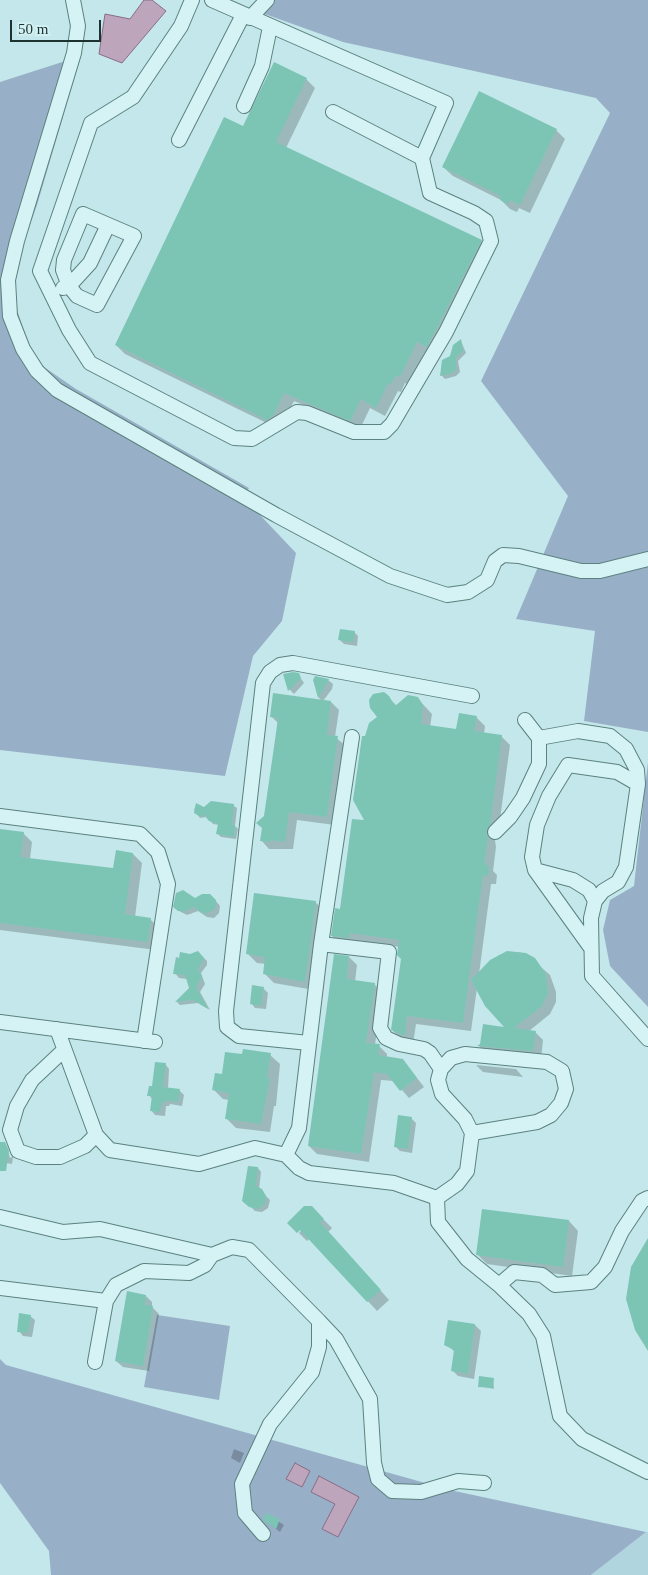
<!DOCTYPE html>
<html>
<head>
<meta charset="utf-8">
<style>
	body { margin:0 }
	#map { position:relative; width:648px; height:1575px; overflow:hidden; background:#c3e7ea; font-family:"Times New Roman",serif }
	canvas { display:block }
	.scale { position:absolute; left:10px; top:20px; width:91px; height:22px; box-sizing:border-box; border:2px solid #1e3330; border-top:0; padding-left:6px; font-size:15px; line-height:18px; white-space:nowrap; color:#1e3330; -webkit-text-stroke:4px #d2f0f2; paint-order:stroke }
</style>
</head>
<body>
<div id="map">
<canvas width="648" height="1575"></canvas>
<div class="scale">50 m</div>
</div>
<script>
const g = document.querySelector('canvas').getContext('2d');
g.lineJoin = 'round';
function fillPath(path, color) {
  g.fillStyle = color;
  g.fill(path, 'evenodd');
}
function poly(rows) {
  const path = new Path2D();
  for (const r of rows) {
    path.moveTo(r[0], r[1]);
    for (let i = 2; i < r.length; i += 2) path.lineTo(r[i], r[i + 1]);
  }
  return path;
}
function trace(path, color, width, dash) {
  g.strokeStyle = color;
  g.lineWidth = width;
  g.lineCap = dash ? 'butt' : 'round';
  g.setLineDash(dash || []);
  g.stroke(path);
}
const farmland = poly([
	[646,1532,648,1532,648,1575,591,1575]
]);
const green = poly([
	[273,0,648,0,648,732,584,721,595,631,516,619,568,496,481,381,610,113,596,98,343,42,262,13],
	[81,56,37,205,22,247,15,279,15,304,30,348,44,367,76,389,249,488,243,497,296,553,282,621,253,656,225,776,0,750,0,82],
	[648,762,648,1007,610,966,603,930,610,900,634,886],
	[157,1315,230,1326,219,1400,144,1387],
	[0,1359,6,1365,450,1490,646,1532,591,1575,51,1575,49,1551,0,1483]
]);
const water = poly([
	[144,0,152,0,166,11,122,63,99,54,105,14,130,19,144,0],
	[295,1463,310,1471,302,1487,286,1479,295,1463],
	[319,1476,359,1497,338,1537,322,1529,335,1504,311,1492,319,1476]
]);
const shadow = poly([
	[306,79,315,88,286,148,481,241,490,251,437,355,427,350,409,385,405,383,401,392,398,391,385,416,370,408,360,429,294,401,282,425,277,428,125,354,116,345,244,127],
	[556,130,565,139,530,213,519,208,517,212,510,209,501,200,453,176,443,167],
	[461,341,466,353,458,361,460,372,456,376,445,379,441,375],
	[354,632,358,636,357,646,344,644,340,640],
	[298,674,304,683,294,694,290,690,285,675],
	[314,680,328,680,333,684,332,689,323,701,331,702,339,710,335,737,346,746,335,825,297,820,293,849,269,849,261,840,278,723,271,716,322,701,319,698],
	[388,697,397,706,417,698,432,714,430,727,457,730,476,717,485,726,484,734,501,736,510,745,498,834,495,840,496,847,493,871,497,875,496,884,491,884,479,974,499,955,517,952,526,954,550,975,556,992,556,1002,550,1014,529,1031,535,1032,543,1040,541,1059,487,1054,479,1047,507,1028,477,988,471,1031,416,1024,413,1044,402,1040,393,1031,402,959,400,947,358,941,357,947,341,945,332,936,366,822,366,737],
	[196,805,204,808,234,806,237,808,235,826,238,829,236,839,221,837,218,834,219,825,213,824,207,817,200,818,194,810],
	[0,830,23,833,32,842,30,859,114,869,133,854,142,863,135,917,150,919,159,928,156,950,0,930],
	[195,899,215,900,220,906,219,913,214,918,207,917,198,911,187,915,179,911],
	[315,902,325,911,314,990,274,983,265,974,266,964,257,963,248,954],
	[202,956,207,961,207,965,201,973,205,984,200,992,210,1010,198,1003,180,1005,177,1002,191,988,187,979,179,978,175,973],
	[349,957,357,965,355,981,374,984,382,992,375,1045,379,1046,387,1054,387,1058,403,1060,424,1087,409,1098,394,1081,381,1080,369,1162,317,1154,309,1146],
	[263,988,268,993,266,1009,255,1008,251,1003],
	[270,1055,280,1064,276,1106,274,1106,270,1132,236,1128,226,1118,229,1100,223,1099,214,1090,223,1075,243,1056],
	[165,1064,169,1069,168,1089,179,1090,184,1095,182,1106,170,1104,169,1106,166,1106,165,1116,155,1115,151,1110,152,1099,149,1095],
	[476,1065,516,1069,523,1077,483,1072],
	[411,1118,416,1123,412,1153,400,1151,395,1146],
	[0,1143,7,1146,10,1158,12,1157,9,1148,13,1157,12,1164,0,1162],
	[258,1168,261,1172,259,1189,270,1200,268,1208,262,1212,255,1211,244,1200],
	[311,1207,332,1228,328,1232,389,1300,377,1311,310,1238,307,1241,299,1233,304,1227],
	[569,1221,578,1231,572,1276,487,1264,478,1255],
	[146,1296,152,1302,152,1307,159,1314,149,1371,123,1367,116,1361],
	[30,1316,35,1320,32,1337,23,1336,19,1331],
	[475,1325,481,1331,474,1379,458,1376,452,1370,455,1352,446,1344],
	[493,1379,494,1389,479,1386],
	[234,1449,244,1453,240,1463,231,1458],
	[267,1514,284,1525,280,1532,264,1520]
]);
const building = poly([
	[274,62,307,78,276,142,482,240,427,347,417,342,400,377,396,375,391,384,388,383,376,408,361,399,350,421,284,393,273,416,267,420,115,345,224,117,243,126],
	[479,91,557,129,520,205,510,200,508,204,500,200,501,196,442,167],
	[461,339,463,351,456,357,456,370,452,373,440,376,442,360,450,356,453,345],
	[340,629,355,631,353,642,338,640],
	[293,672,299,673,301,678,288,691,283,674],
	[315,676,329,679,318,698,313,680],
	[384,692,389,696,395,706,408,695,418,697,423,705,421,724,456,729,459,713,477,716,474,731,502,735,490,825,486,830,488,837,484,865,489,865,488,876,483,875,463,1023,407,1016,405,1036,391,1030,401,959,397,955,399,940,350,933,349,938,331,936,335,908,340,909,352,819,364,820,353,800,362,736,365,736,369,723,377,717,370,708,369,700,373,694],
	[273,693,331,701,327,735,338,736,327,817,289,812,285,842,271,840,271,842,260,841,262,828,256,823,264,816,275,740,278,718,270,717],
	[211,801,234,804,232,825,235,825,234,837,216,834,218,824,209,821,204,815,199,816,194,813,196,803,204,807],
	[0,829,24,832,20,857,113,868,116,850,133,853,125,914,151,918,148,942,0,923],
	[183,890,195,898,202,894,210,894,216,900,215,909,205,914,193,907,186,911,178,911,173,907,176,893],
	[254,893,316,901,305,982,263,974,265,957,246,954],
	[198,951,204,958,198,969,202,977,196,987,208,1009,193,1000,175,1002,189,988,185,975,173,974,176,957,179,958,180,952,190,954],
	[507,951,526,953,535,958,546,974,548,993,542,1006,514,1028,536,1031,533,1051,477,1046,480,1044,483,1024,504,1027,485,1006,471,980,490,960],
	[334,954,349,956,347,979,375,983,366,1043,380,1044,378,1055,403,1059,417,1078,400,1091,387,1074,374,1072,361,1154,308,1146],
	[252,985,264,987,261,1006,250,1004],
	[243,1049,271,1053,267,1078,270,1079,261,1124,225,1119,229,1093,212,1090,215,1073,222,1074,225,1052,242,1054],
	[155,1062,166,1063,163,1087,180,1089,178,1102,166,1100,165,1103,162,1102,160,1112,150,1111,152,1096,147,1096,149,1086,152,1086],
	[398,1115,412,1117,408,1149,394,1147],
	[0,1142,5,1142,9,1151,6,1171,0,1171],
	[248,1166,258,1167,256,1186,262,1189,266,1196,265,1204,258,1209,249,1207,242,1201],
	[304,1206,312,1206,324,1219,320,1222,381,1290,367,1302,300,1230,297,1233,287,1223],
	[482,1209,569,1220,563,1267,476,1255],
	[648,1238,648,1351,635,1330,626,1299,631,1267],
	[127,1291,146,1295,145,1305,153,1306,143,1366,115,1361],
	[19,1313,31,1315,28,1333,17,1332],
	[448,1320,475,1324,468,1374,451,1371,454,1350,444,1345],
	[479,1376,494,1378,493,1388,478,1387],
	[266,1513,280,1519,276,1529,263,1520]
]);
const minor = poly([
	[73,0,78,26,74,53,17,241,8,280,10,316,23,349,37,371,57,390,276,515,390,576,447,595,468,592,487,580,495,561,503,555,519,556,581,571,600,571,648,559],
	[192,0,181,26,133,97,91,123,40,271,69,330,90,363,234,438,252,439,297,412,307,413,354,432,384,432,392,424,446,332,491,241,486,221,474,213,430,193,422,158],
	[212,0,446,103,422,158,333,112],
	[250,18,267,0],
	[244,106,262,66,270,27],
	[179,140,243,15],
	[83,214,134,236,97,305,77,296,69,286,63,270,64,260,83,214],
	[63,288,69,286,90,263,108,225],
	[525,720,539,738],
	[0,816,140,834,158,852,168,884,144,1041],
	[495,832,510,817,523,798,539,764,539,738,578,731,610,736,626,749,637,770,638,784,626,867,618,882,603,891,595,901,591,918,592,976,648,1039],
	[535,870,573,880,589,890,595,901],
	[321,944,389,952,380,1028,386,1038,399,1044,424,1049,430,1053,441,1069],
	[591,948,535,870,532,857,537,825,549,796,568,765,617,772,638,784],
	[0,1022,155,1042],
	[57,1029,96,1135,110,1150,199,1164,255,1148,286,1155,299,1168,309,1173,394,1183,437,1198,438,1222,467,1259,499,1285,529,1314,543,1336,560,1416,582,1439,648,1472],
	[309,1043,239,1036,227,1027,226,1011,263,683,270,672,280,665,293,663,472,696],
	[64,1050,32,1080,17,1106,10,1130,18,1151,36,1157,60,1157,85,1146,96,1135],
	[286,1155,299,1128,321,944,352,737],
	[437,1198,457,1184,467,1171,472,1133,465,1119,442,1094,438,1080,441,1069,451,1058,465,1054,547,1062,562,1071,566,1089,561,1103,551,1115,537,1122,472,1133],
	[0,1217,63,1232,100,1229,212,1255,232,1247,249,1250,319,1321,319,1347,312,1372,270,1424,242,1484,245,1513,263,1534],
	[499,1285,514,1272,542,1275,555,1285,591,1282,605,1267,622,1231,642,1201,648,1198],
	[0,1288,106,1301],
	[319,1321,336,1339,370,1399,374,1463,378,1479,392,1491,421,1492,458,1481,484,1483],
	[95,1362,106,1301,116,1285,144,1271,189,1273,205,1265,212,1255]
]);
fillPath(farmland, '#b1d5df');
fillPath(green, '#98b0c7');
fillPath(water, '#bda5bb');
trace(water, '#8a6c87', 1);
fillPath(shadow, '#0003');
fillPath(building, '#7cc5b5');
trace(minor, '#5b827e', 16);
trace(minor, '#d5f3f5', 14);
</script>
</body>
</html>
